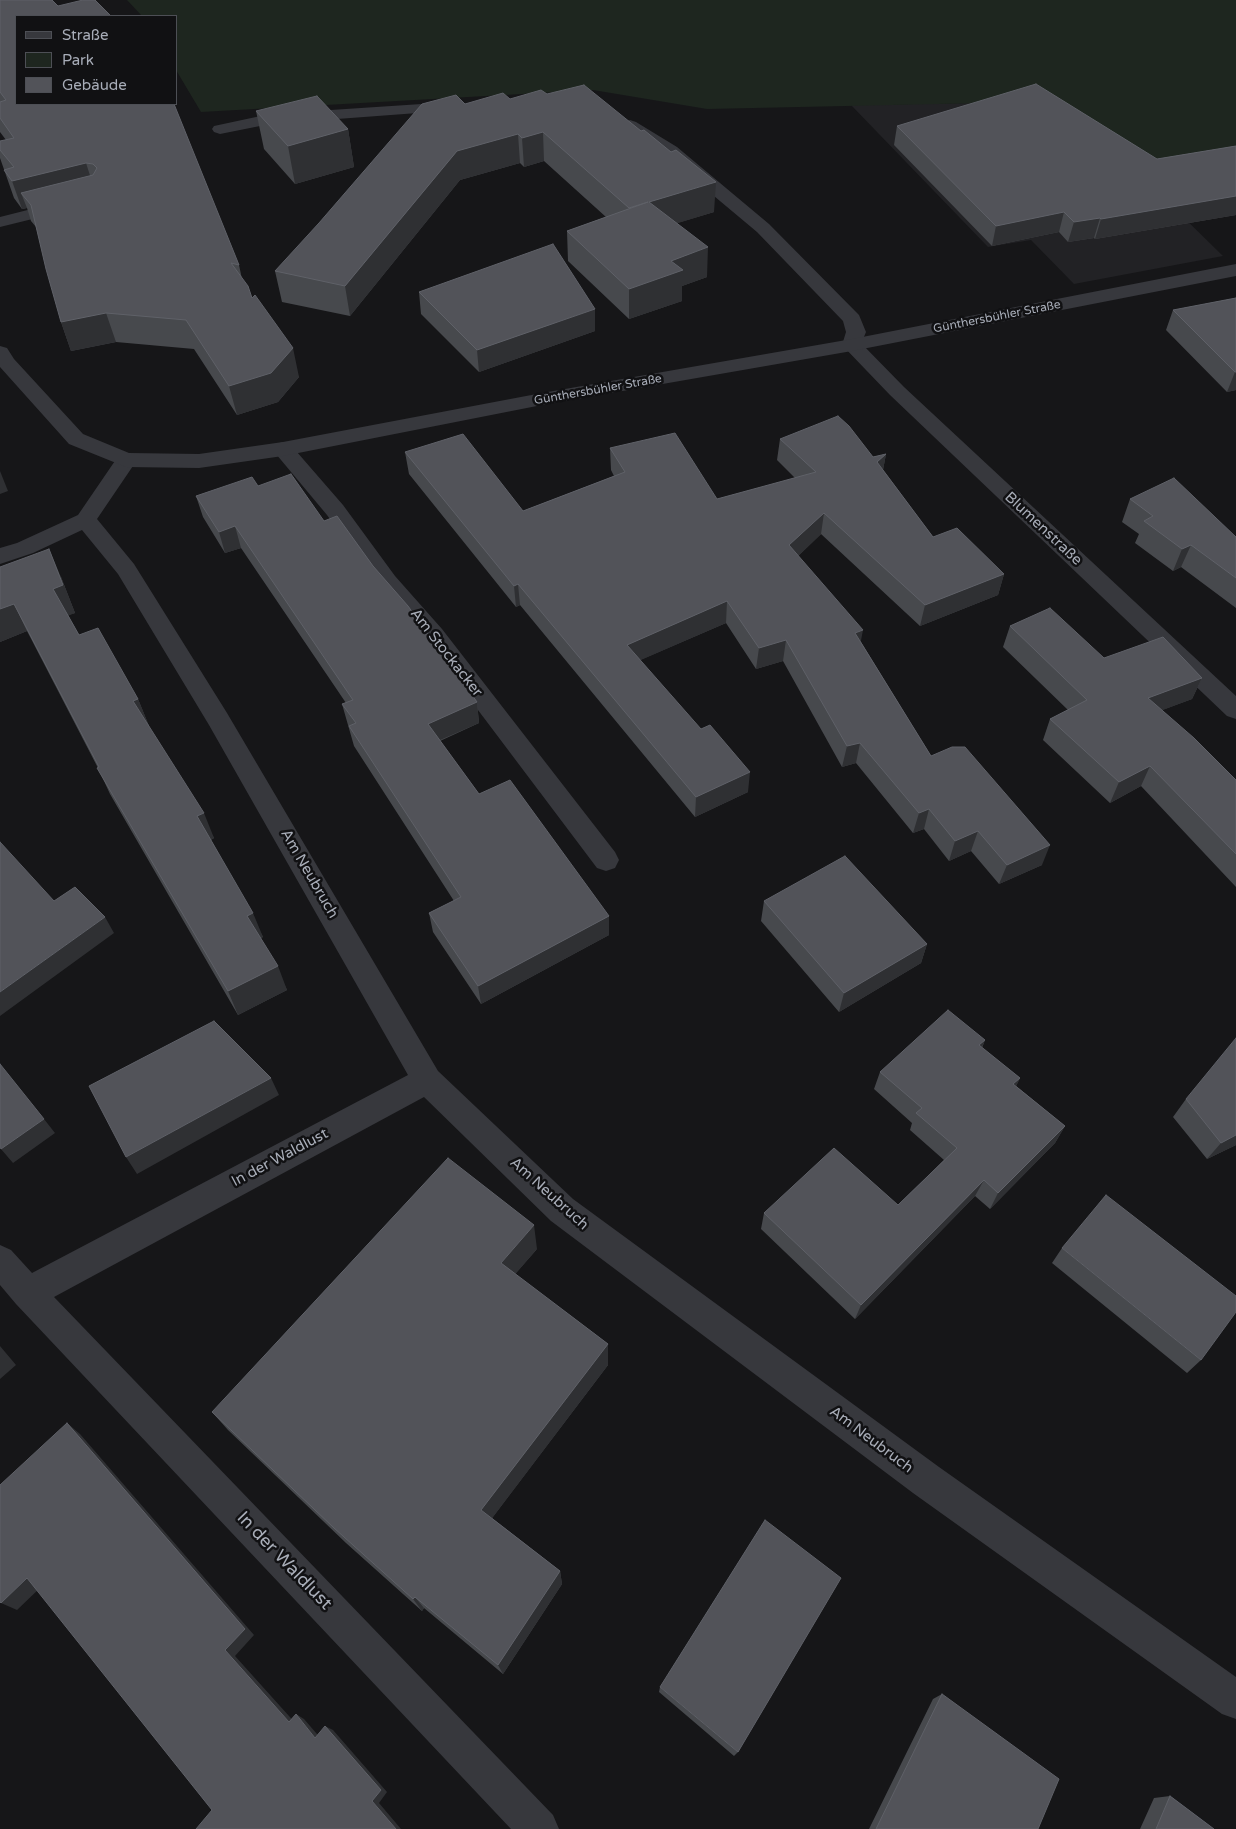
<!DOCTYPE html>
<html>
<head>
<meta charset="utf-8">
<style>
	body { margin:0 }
	#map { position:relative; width:1236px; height:1829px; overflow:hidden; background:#161618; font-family:"Varela Round",sans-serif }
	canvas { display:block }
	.legend { position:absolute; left:15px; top:15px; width:162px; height:90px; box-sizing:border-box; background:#111113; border:1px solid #4d4f55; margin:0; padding:6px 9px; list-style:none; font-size:15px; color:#a8adb8 }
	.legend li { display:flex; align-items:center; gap:10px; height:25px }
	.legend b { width:25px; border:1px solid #4d4f55 }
</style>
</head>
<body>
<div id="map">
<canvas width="1236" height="1829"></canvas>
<ul class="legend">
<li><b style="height:6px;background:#37383d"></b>Straße</li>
<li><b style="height:14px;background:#1e261f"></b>Park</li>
<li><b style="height:14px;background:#525359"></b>Gebäude</li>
</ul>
</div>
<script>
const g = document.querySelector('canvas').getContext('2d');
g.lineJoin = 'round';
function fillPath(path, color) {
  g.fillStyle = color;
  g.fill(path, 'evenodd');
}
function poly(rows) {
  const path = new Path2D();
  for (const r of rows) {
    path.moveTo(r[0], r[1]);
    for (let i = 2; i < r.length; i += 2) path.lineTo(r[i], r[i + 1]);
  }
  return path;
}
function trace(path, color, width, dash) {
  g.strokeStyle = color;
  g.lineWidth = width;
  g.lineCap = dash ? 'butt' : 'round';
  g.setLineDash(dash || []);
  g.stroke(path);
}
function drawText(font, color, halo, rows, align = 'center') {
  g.font = font + ' "Varela Round",sans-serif';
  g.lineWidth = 5;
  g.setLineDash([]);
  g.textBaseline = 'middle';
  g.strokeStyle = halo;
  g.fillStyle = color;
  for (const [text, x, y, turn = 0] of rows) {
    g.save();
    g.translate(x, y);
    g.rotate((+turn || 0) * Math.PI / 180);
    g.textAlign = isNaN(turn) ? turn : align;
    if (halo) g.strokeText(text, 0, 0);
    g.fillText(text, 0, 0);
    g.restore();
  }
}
const built = poly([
	[1032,102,1173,207,1223,256,1074,284,1031,240,988,247,851,105]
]);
const green = poly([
	[127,0,1236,0,1236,157,1224,200,1032,102,707,109,593,90,201,112,176,70,176,16,142,16]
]);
const service = poly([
	[452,102,458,104,460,107,458,110,270,124,220,134,214,132,212,129,214,126,270,114,452,102],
	[630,120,636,122,677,147,769,224,859,315,866,332,859,349,852,351,845,349,842,345,846,332,843,321,757,232,665,155,624,128,622,125,624,122,630,120],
	[67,200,73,201,76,205,73,209,0,227,0,217,67,200]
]);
const minor = poly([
	[852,339,859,341,904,387,1236,696,1236,719,1227,716,890,395,842,345,845,341,852,339],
	[283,442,290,444,343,505,395,576,442,629,615,852,619,860,615,868,606,871,597,868,426,641,379,586,327,515,276,454,273,449,276,444,283,442],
	[126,453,133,455,137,460,97,519,134,564,227,713,438,1071,573,1199,939,1467,1236,1677,1236,1719,1222,1714,913,1493,551,1221,424,1097,54,1297,553,1815,559,1829,511,1829,16,1304,0,1285,0,1245,11,1250,32,1273,408,1075,209,725,118,574,82,530,33,553,0,564,0,548,17,543,78,515,119,455,126,453]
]);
const tertiary = poly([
	[1236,264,1236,276,852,351,542,405,283,456,199,468,126,467,69,444,0,367,0,346,7,348,14,359,83,434,129,453,199,454,283,442,542,393,852,339,1236,264]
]);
const wall = poly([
	[0,0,239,265,242,279,252,298,299,377,278,402,237,415,194,349,116,342,71,351,61,322,36,227,31,221,27,208,22,209,14,198,0,158,0,141,6,140,0,132],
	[510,99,714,212,677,223,707,277,682,286,682,301,629,319,568,261,567,231,606,217,544,161,524,167,520,163,460,180,350,316,282,302,275,271,465,104],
	[256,111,348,129,354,167,295,184,264,149],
	[897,126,1157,159,1236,146,1236,215,1095,239,1094,238,1068,242,1059,232,992,246,894,145],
	[419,292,595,331,479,372,421,314],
	[1236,298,1236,390,1227,392,1166,330,1173,310],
	[780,439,873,457,886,454,883,470,933,537,1004,574,998,595,920,626,821,534,798,556,861,642,931,756,1042,865,999,884,971,851,949,861,924,829,913,833,856,763,842,767,783,661,756,669,726,623,640,660,748,792,695,817,520,605,516,607,409,474,405,452,523,511,614,476,611,470,610,448,717,499,795,478,777,460],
	[258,486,324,521,373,566,477,702,479,723,440,741,479,794,609,916,609,935,481,1004,433,932,429,913,454,901,354,746,342,704,346,703,241,548,225,553,203,517,196,496],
	[1130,499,1236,537,1236,608,1181,567,1173,571,1135,543,1139,534,1122,522],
	[0,567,61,577,75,613,68,615,79,635,138,699,149,726,148,726,214,838,211,840,263,937,261,938,287,990,238,1015,110,794,98,768,27,631,0,642],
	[1010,626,1104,658,1202,678,1192,699,1162,710,1236,780,1236,887,1141,786,1110,803,1043,740,1050,719,1068,710,1003,647],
	[764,901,927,944,921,963,839,1012,761,921],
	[985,1040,982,1048,1020,1078,1016,1086,1065,1126,1055,1143,990,1209,975,1196,855,1319,761,1229,764,1213,898,1205,944,1160,910,1130,912,1123,874,1089,880,1072],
	[1186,1099,1236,1145,1207,1159,1173,1117],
	[1062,1248,1201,1360,1187,1373,1052,1263],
	[537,1249,515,1274,608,1344,608,1365,492,1518,560,1571,562,1584,503,1674,424,1608,422,1611,346,1543,228,1430,212,1412],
	[660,1687,738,1752,734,1756,659,1692],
	[942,1694,1038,1829,869,1829,933,1699],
	[1170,1796,1214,1829,1140,1829,1154,1798]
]);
const shadedWall = poly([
	[348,129,354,167,295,184,288,146],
	[543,132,544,161,524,167,522,138],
	[518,134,520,163,460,180,350,316,345,286,457,151],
	[86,163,95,191,21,193,27,208,22,209,12,181],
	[716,182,714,212,649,232,649,202],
	[1236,196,1236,215,1095,239,1101,219],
	[1064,212,1059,232,992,246,996,226],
	[1100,218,1094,238,1068,242,1074,222],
	[708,247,707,277,682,286,682,301,629,319,629,289,671,261],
	[595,309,595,331,479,372,477,350],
	[106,313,116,342,71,351,61,322],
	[293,348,299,377,278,402,237,415,229,386],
	[1235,372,1236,372,1236,390,1227,392],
	[886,454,882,475,877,462],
	[0,471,8,491,0,494],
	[824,513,821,534,787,567,789,545],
	[235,526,241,548,225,553,219,532],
	[1191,545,1181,567,1173,571,1182,549],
	[49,549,61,577,75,613,65,617,53,589],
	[1004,574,998,595,920,626,925,605],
	[518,584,520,605,516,607,514,586],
	[727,601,726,623,627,666,627,645],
	[14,604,27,631,0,642,0,609],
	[863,630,859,651,855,633],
	[786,640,783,661,756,669,759,648],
	[1202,678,1192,699,1139,719,1148,698],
	[138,699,149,726,144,728,133,701],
	[477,702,479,723,431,744,428,724],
	[860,743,856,763,842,767,847,746],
	[1150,766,1141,786,1110,803,1119,782],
	[750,772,748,792,695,817,696,797],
	[929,809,924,829,913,833,919,813],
	[204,813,214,838,207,842,197,816],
	[978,831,971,851,949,861,955,841],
	[1050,845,1042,865,999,884,1007,865],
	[253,913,263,937,257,940,247,916],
	[609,916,609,935,481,1004,478,986],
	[105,917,114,933,0,1016,0,992],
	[927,944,921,963,839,1012,844,993],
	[278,966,287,990,238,1015,228,991],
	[985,1040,977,1058,979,1045],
	[271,1078,279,1095,137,1174,126,1157],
	[1020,1078,1011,1096,1013,1084],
	[44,1119,55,1133,13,1163,1,1149],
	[1065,1126,1055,1143,990,1209,998,1193],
	[1236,1135,1236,1145,1207,1159,1221,1143],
	[984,1180,975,1196,855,1319,861,1305],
	[534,1225,537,1249,505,1286,501,1263],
	[608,1344,608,1365,487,1525,481,1510],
	[0,1346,16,1365,0,1379],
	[67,1423,80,1434,254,1635,235,1656,298,1726,289,1722,225,1650],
	[560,1571,562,1584,503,1674,498,1665],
	[27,1578,42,1586,17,1610,1,1603],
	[415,1597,424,1608,422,1611,413,1599],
	[296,1714,304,1719,323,1741,315,1738],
	[325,1726,333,1730,387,1792,379,1803,401,1829,396,1829,372,1801]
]);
const building = poly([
	[0,0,52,0,58,6,83,0,95,0,111,16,16,16,16,104,174,104,239,265,231,263,248,286,252,298,255,295,293,348,271,373,229,386,186,320,106,313,61,322,46,269,31,205,21,193,93,175,97,168,93,164,86,163,12,181,4,170,14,167,0,150,0,141,14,138,0,118,0,102,6,100,0,92,0,0],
	[1036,84,1157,159,1236,146,1236,196,1101,219,1100,218,1074,222,1064,212,996,226,897,126,1036,84],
	[584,85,641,131,644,130,671,152,676,150,716,182,649,202,708,247,671,261,683,270,629,289,567,231,648,202,629,208,543,132,522,138,518,134,457,151,345,286,275,271,319,223,422,104,456,95,465,104,503,93,510,99,541,90,547,94,584,85],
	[317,96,348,129,288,146,256,111,317,96],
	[553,244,595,309,477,350,419,292,553,244],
	[1236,298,1236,372,1235,372,1173,310,1236,298],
	[838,416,849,426,873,457,886,454,877,462,933,537,957,528,1004,574,925,605,824,513,789,545,863,630,855,633,931,756,952,747,965,747,1050,845,1007,865,978,831,955,841,929,809,919,813,860,743,847,746,786,640,759,648,727,601,627,645,701,729,710,725,750,772,696,797,518,584,514,586,405,452,463,434,523,511,625,472,610,448,675,433,717,499,816,472,780,439,838,416],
	[291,474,324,521,337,516,373,566,408,606,477,702,428,724,479,794,510,780,609,916,478,986,429,913,461,897,349,726,356,723,342,704,353,700,235,526,219,532,196,496,252,477,258,486,291,474],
	[1174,478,1236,537,1236,578,1191,545,1182,549,1144,521,1153,516,1130,499,1174,478],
	[49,549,63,585,53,589,79,635,98,628,138,699,133,701,204,813,197,816,253,913,247,916,278,966,228,991,97,768,99,767,14,604,0,609,0,567,49,549],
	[1050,608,1104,658,1163,637,1202,678,1148,698,1194,738,1236,780,1236,854,1150,766,1119,782,1050,719,1087,700,1010,626,1050,608],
	[0,842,54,901,75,887,105,917,0,992,0,842],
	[845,856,927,944,844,993,764,901,845,856],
	[948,1010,985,1040,979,1045,1020,1078,1013,1084,1065,1126,998,1193,984,1180,861,1305,764,1213,834,1148,898,1205,957,1148,916,1113,922,1108,880,1072,948,1010],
	[214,1021,271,1078,126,1157,89,1086,214,1021],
	[1236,1038,1236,1135,1221,1143,1186,1099,1236,1038],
	[0,1064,44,1119,1,1149,0,1147,0,1064],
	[448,1158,534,1225,501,1263,608,1344,481,1510,560,1571,498,1665,415,1597,413,1599,334,1528,212,1412,448,1158],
	[1106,1195,1236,1296,1236,1312,1201,1360,1062,1248,1106,1195],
	[67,1423,245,1629,225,1650,289,1722,296,1714,315,1738,325,1726,381,1790,372,1801,396,1829,196,1829,212,1810,27,1578,1,1603,0,1602,0,1485,67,1423],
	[765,1520,841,1578,738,1752,660,1687,765,1520],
	[942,1694,1059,1779,1038,1829,876,1829,942,1694],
	[1170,1796,1214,1829,1156,1829,1170,1796]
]);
const farStreetnames = [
	["Günthersbühler Straße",997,317,-11],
	["Günthersbühler Straße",598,390,-10]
];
const streetNames = [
	["Blumenstraße",1043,529,43],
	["Am Stockacker",446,653,52],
	["Am Neubruch",309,874,60],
	["In der Waldlust",280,1158,-28],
	["Am Neubruch",549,1194,42],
	["Am Neubruch",871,1440,37]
];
const nearStreetnames = [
	["In der Waldlust",284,1561,46]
];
fillPath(built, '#222225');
fillPath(green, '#1e261f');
fillPath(service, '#37383d');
fillPath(minor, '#37383d');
fillPath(tertiary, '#37383d');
fillPath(wall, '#47494d');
fillPath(shadedWall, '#2f3033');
fillPath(building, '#525359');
trace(building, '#5f6168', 1);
drawText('12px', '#a8adb8', '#111113', farStreetnames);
drawText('15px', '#a8adb8', '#111113', streetNames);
drawText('18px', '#a8adb8', '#111113', nearStreetnames);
</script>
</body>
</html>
